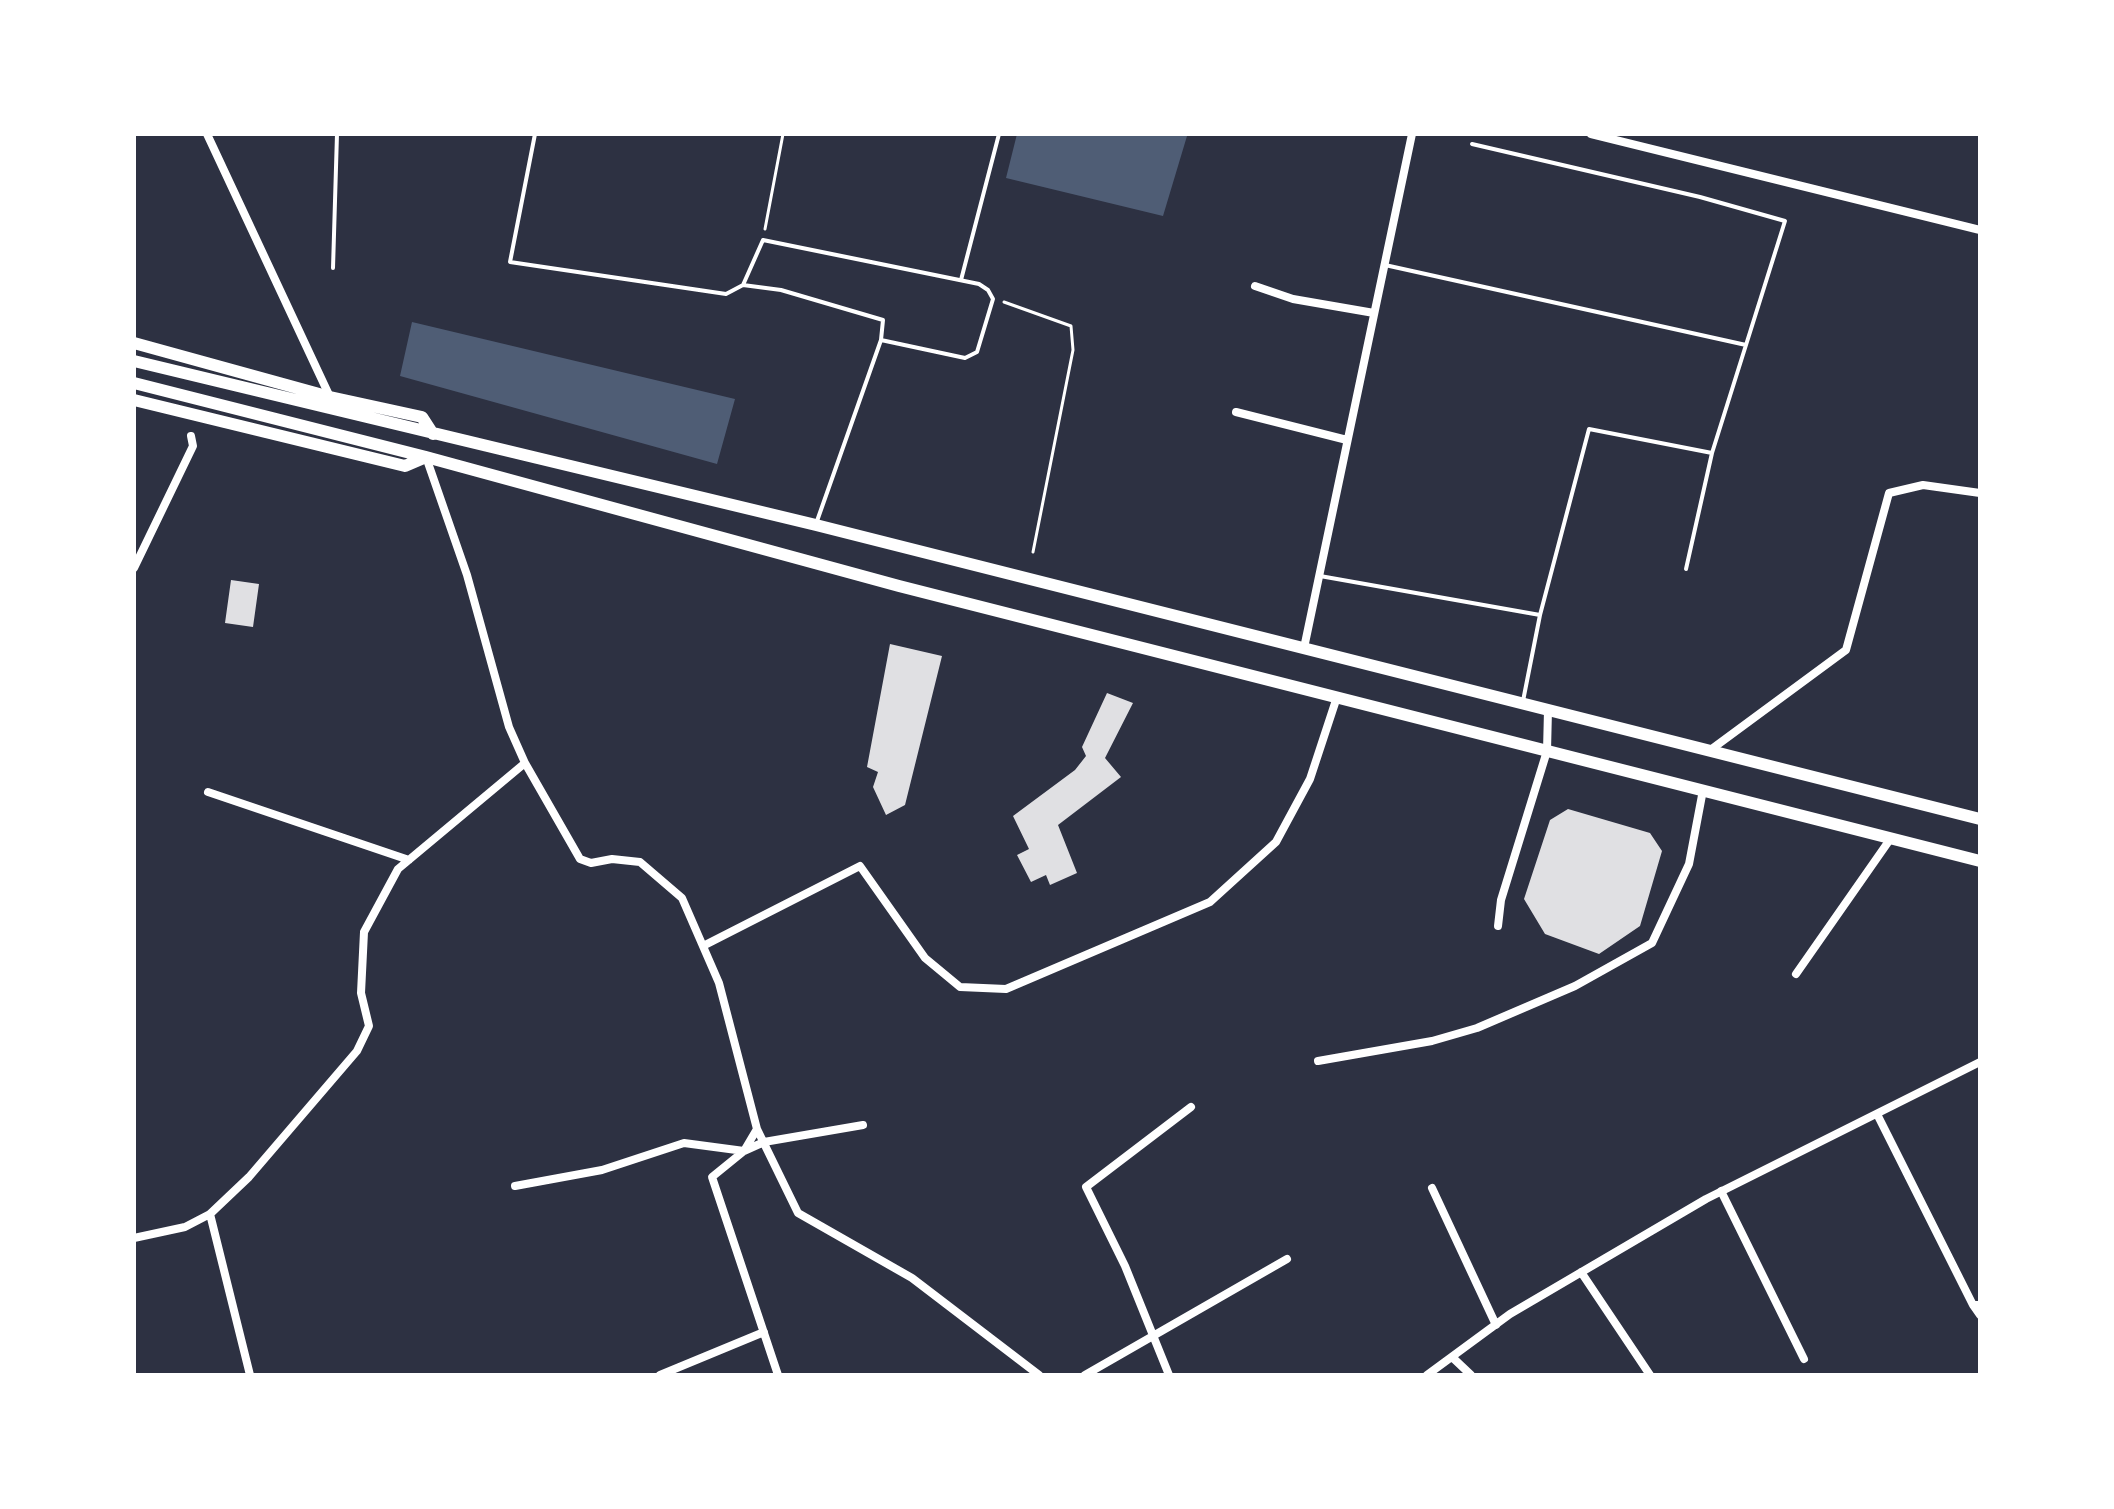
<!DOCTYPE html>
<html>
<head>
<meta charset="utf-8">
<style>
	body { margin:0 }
	#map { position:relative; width:2114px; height:1509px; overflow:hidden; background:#2d3142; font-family:"Roboto Condensed",sans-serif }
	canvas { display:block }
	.frame { position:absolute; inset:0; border:136px solid #fff; pointer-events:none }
</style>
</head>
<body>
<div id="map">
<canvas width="2114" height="1509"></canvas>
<div class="frame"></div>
</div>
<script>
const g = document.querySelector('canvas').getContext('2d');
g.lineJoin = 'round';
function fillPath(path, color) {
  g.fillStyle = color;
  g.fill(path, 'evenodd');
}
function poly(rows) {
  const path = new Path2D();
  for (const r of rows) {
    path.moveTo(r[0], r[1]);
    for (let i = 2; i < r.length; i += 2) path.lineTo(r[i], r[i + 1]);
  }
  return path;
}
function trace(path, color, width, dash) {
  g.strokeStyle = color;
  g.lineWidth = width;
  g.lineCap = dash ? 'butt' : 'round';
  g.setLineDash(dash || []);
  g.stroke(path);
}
const water = poly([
	[1017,134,1182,134,1187,136,1163,216,1006,178],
	[412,322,735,399,717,464,400,376]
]);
const building = poly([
	[231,580,259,584,253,627,225,623],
	[890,644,942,656,905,805,886,815,873,787,878,772,867,767],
	[1107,693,1133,703,1105,758,1121,777,1058,825,1077,873,1050,885,1046,875,1031,882,1017,855,1029,849,1013,816,1075,770,1086,756,1082,747],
	[1568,809,1650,833,1662,851,1640,926,1599,954,1545,934,1524,899,1550,820]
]);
const path = poly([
	[765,229,783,134],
	[1004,302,1071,326,1073,350,1033,552]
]);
const service = poly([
	[535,134,510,262,726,294,743,285,763,240,979,284,988,290,993,299,977,352,965,358,881,340,817,521],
	[1472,144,1700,197,1785,221,1712,453,1589,429,1540,615],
	[1385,265,1746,345],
	[333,268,337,134],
	[961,280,999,134],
	[743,285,781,290,883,320,881,340],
	[1686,569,1712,453],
	[1320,576,1540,615,1523,701]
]);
const minor = poly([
	[207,134,330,397],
	[1591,134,1980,230],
	[1255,286,1293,299,1374,313],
	[1236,412,1347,440],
	[134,568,193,446,191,436],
	[1304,648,1412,134],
	[1709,751,1846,650,1889,493,1923,485,1980,493],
	[525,763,580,859,591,863,612,859,640,862,682,898,719,983,757,1129,744,1151,712,1177,778,1375],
	[208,792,409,860],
	[1498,926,1501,900,1547,751,1548,710],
	[703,946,860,866,925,958,960,987,1006,989,1210,902,1276,842,1310,779,1337,697],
	[1796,974,1891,838],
	[1318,1061,1432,1041,1477,1028,1575,986,1652,943,1689,864,1703,790],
	[1877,1114,1973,1305],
	[757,1129,798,1213,912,1278,1039,1375],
	[515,1186,602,1170,684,1143,744,1151,764,1142,863,1125],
	[1432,1188,1496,1325],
	[1721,1191,1804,1359],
	[210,1214,250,1375],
	[134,1238,185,1227,210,1214,249,1177,357,1051,369,1026,361,993,364,932,398,869,525,763,509,727,467,575,426,457],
	[1581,1272,1650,1375],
	[1980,1305,1973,1305,1980,1315],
	[1452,1357,1471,1375],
	[660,1375,764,1332],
	[1085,1375,1287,1259],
	[1169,1375,1125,1266,1086,1187,1191,1107],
	[1427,1375,1510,1314,1706,1199,1980,1062]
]);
const primary = poly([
	[134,343,330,397,422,417,433,434],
	[134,361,816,525,1980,819],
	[134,383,426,457,899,586,1980,861],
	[134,400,405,466,426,457]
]);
fillPath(water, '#4f5d75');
fillPath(building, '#e0e0e3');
trace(path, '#fff', 3);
trace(service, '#fff', 4);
trace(minor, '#fff', 8);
trace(primary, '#fff', 12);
</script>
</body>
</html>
